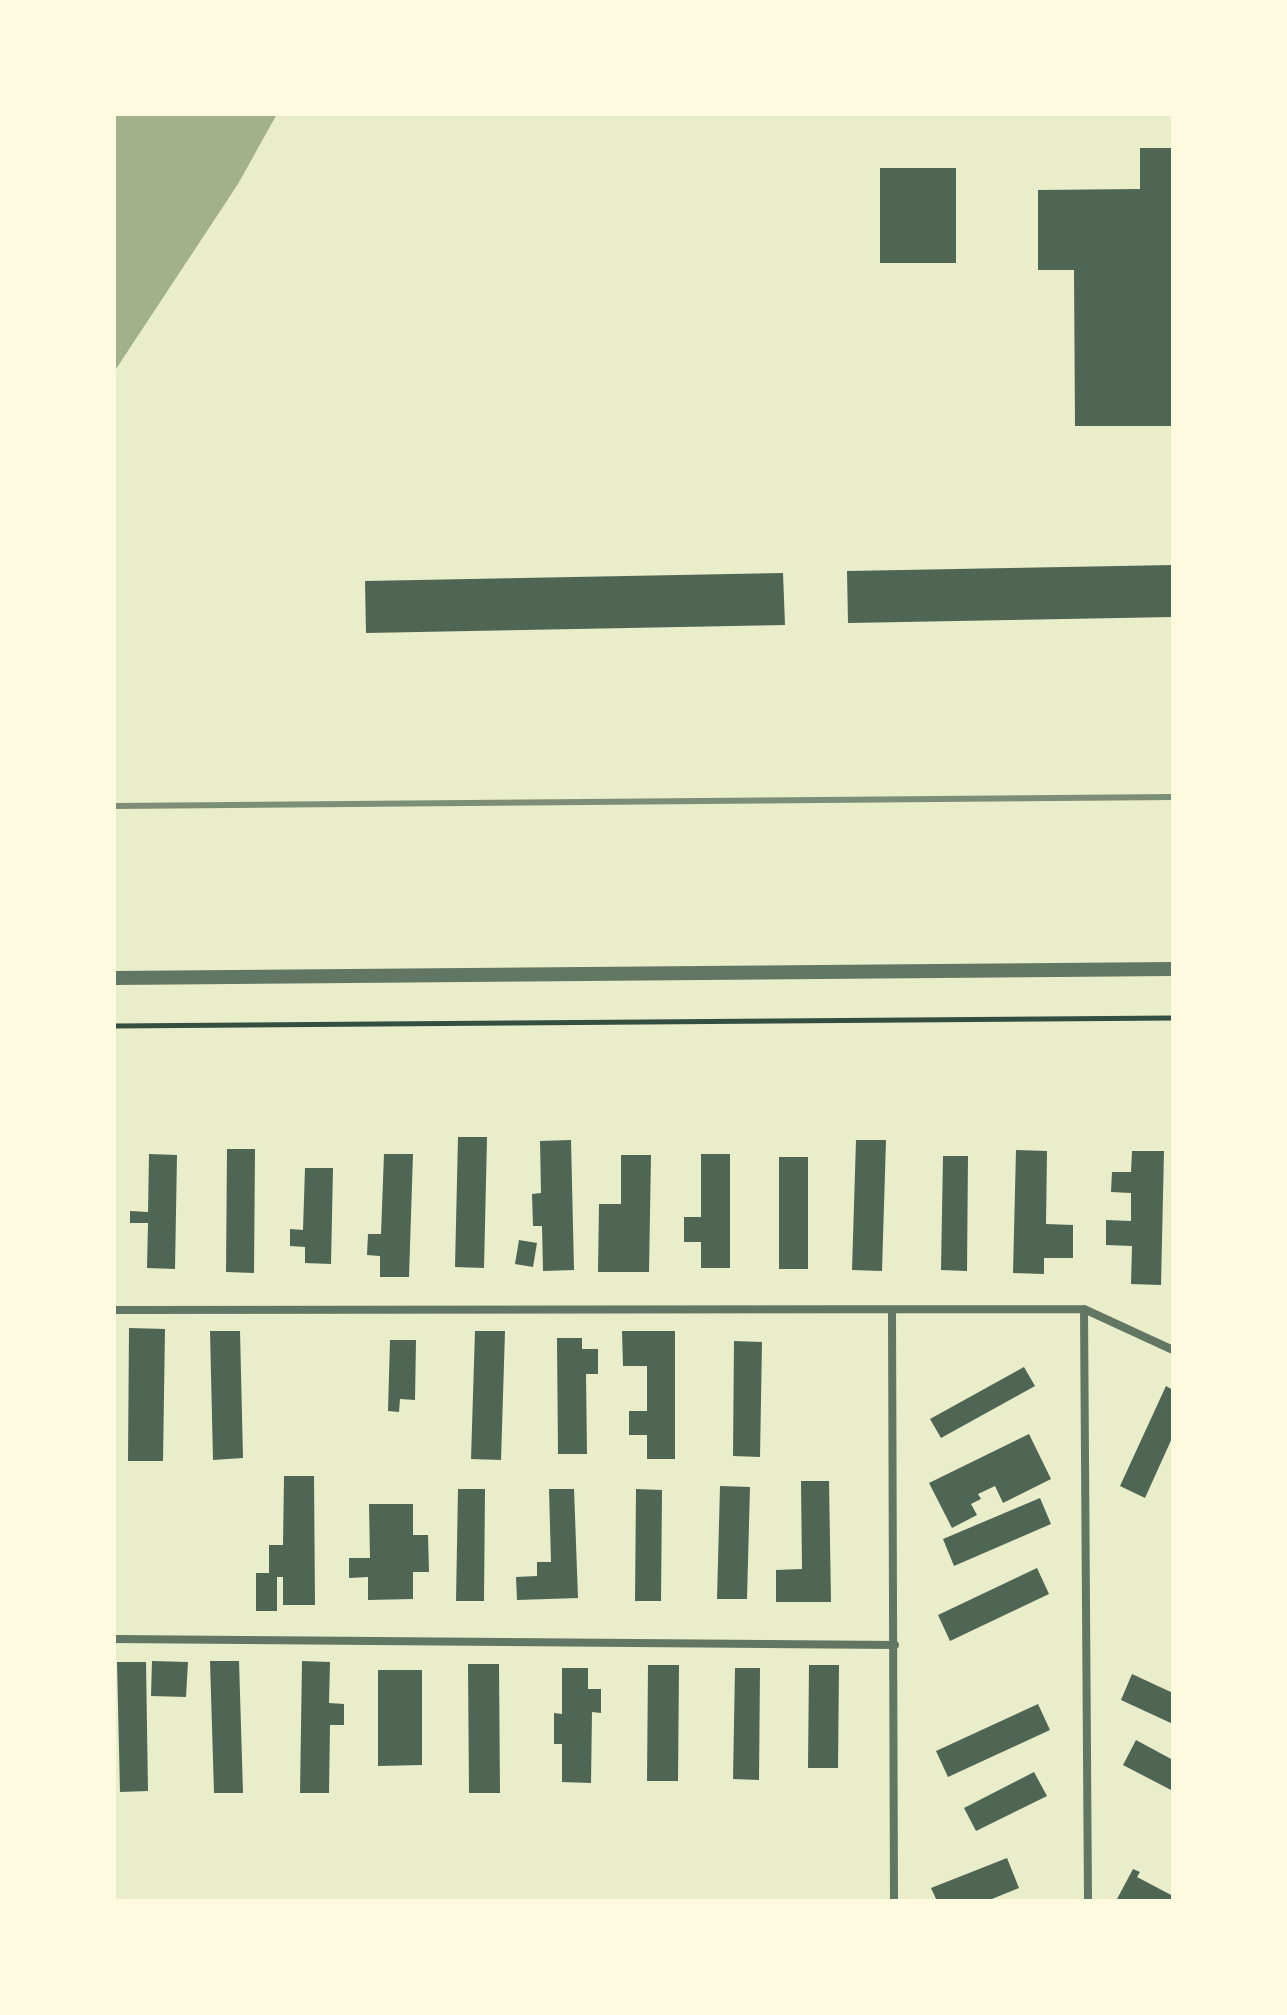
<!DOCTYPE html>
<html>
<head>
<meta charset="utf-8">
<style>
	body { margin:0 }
	#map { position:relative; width:1287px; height:2015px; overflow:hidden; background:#e9edc9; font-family:"Roboto Serif",serif }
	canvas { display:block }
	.frame { position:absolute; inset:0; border:116px solid #fefae0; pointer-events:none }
</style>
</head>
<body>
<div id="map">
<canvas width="1287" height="2015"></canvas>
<div class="frame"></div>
</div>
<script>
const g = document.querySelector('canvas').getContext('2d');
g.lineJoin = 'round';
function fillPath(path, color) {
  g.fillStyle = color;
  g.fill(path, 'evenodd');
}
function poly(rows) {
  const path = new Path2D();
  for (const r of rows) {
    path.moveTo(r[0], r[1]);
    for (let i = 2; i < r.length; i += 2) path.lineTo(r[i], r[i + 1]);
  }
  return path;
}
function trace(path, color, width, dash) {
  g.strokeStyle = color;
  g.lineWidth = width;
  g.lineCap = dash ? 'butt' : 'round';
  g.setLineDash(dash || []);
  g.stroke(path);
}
const water = poly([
	[114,114,277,114,238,184,114,372]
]);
const building = poly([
	[1140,148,1173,148,1173,426,1075,426,1074,270,1038,270,1038,190,1140,189],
	[880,168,956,168,956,263,880,263],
	[1173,565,1173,617,848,623,847,571],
	[783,573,785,625,366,633,365,581],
	[458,1137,487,1137,484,1268,455,1267],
	[571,1140,574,1270,543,1271,542,1226,533,1226,532,1194,541,1193,540,1141],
	[856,1140,886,1140,882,1271,852,1270],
	[227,1149,255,1149,254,1273,226,1272],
	[1016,1150,1047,1151,1046,1224,1073,1225,1073,1258,1044,1258,1044,1274,1013,1273],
	[1132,1151,1164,1151,1161,1285,1131,1284,1132,1246,1106,1245,1106,1220,1131,1221,1131,1193,1111,1192,1112,1172,1131,1172],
	[149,1154,177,1155,175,1269,147,1268,148,1223,130,1223,130,1211,148,1212],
	[384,1154,413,1154,409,1277,380,1277,380,1256,367,1255,368,1234,381,1234],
	[701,1154,730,1154,730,1268,701,1268,701,1242,684,1242,684,1217,701,1217],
	[621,1155,651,1155,649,1272,598,1272,599,1204,621,1204],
	[943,1156,968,1156,967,1271,941,1270],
	[779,1157,808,1157,808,1269,779,1269],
	[305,1168,333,1168,331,1264,305,1263,305,1247,290,1246,290,1229,303,1230],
	[519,1240,537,1243,533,1267,515,1264],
	[129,1328,165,1329,163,1461,128,1461],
	[210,1331,240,1331,243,1458,213,1460],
	[475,1331,505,1331,501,1460,471,1459],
	[622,1331,675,1331,675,1459,647,1459,647,1435,629,1435,629,1411,647,1411,647,1366,623,1366],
	[557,1338,582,1338,582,1349,598,1349,598,1374,586,1374,587,1454,558,1454],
	[390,1340,416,1340,415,1400,400,1399,399,1412,388,1411],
	[734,1341,762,1342,760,1457,733,1456],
	[1024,1367,1035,1386,941,1438,930,1419],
	[1166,1386,1173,1390,1173,1436,1145,1498,1120,1486],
	[1029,1434,1051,1479,1003,1503,995,1486,978,1494,981,1499,971,1504,977,1515,952,1528,929,1483],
	[284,1476,314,1476,315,1605,283,1605,283,1577,277,1577,277,1611,256,1611,256,1573,269,1573,269,1545,283,1545],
	[801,1481,829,1481,831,1602,776,1602,776,1570,802,1569],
	[720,1486,750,1487,747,1599,717,1599],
	[458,1489,485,1489,484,1601,456,1601],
	[549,1489,574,1489,578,1598,517,1600,516,1577,537,1576,537,1562,551,1562],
	[636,1489,662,1490,661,1601,635,1601],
	[1040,1498,1051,1524,954,1566,943,1539],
	[369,1504,413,1504,413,1535,428,1535,429,1572,413,1572,413,1599,368,1600,368,1577,349,1578,349,1558,370,1558],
	[1037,1568,1049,1594,950,1641,938,1615],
	[152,1661,188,1662,186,1697,151,1696],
	[210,1661,239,1661,243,1793,214,1793],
	[302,1661,330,1662,329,1703,344,1704,344,1725,330,1725,329,1793,300,1793],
	[117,1662,146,1662,148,1791,120,1792],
	[468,1664,499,1664,500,1793,469,1793],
	[648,1665,679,1665,678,1781,647,1781],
	[809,1665,839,1665,838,1768,808,1768],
	[562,1668,588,1668,588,1689,601,1689,601,1713,592,1712,591,1783,562,1782,562,1744,554,1744,554,1713,562,1714],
	[735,1668,760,1668,759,1780,733,1779],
	[378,1670,422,1670,422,1765,378,1766],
	[1132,1674,1173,1693,1173,1724,1121,1700],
	[1038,1704,1050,1730,948,1777,936,1751],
	[1136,1740,1173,1760,1171,1790,1123,1765],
	[1034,1772,1047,1796,976,1831,964,1808],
	[1007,1858,1019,1888,987,1901,937,1901,931,1888],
	[1133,1869,1140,1872,1137,1877,1173,1896,1173,1901,1117,1899]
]);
const path = poly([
	[114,1026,1173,1018]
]);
const minor = poly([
	[1084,1309,1088,1901],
	[114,1310,1084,1309,1173,1350],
	[892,1311,894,1901],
	[114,1639,895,1645]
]);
const tertiary = poly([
	[114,978,1173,969]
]);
const rail = poly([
	[114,806,1173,797]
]);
fillPath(water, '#a3b18a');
fillPath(building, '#4f6655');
trace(path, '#344e41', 5);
trace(minor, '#617663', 8);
trace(tertiary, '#617663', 14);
trace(rail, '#7c8e77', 6);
</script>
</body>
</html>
